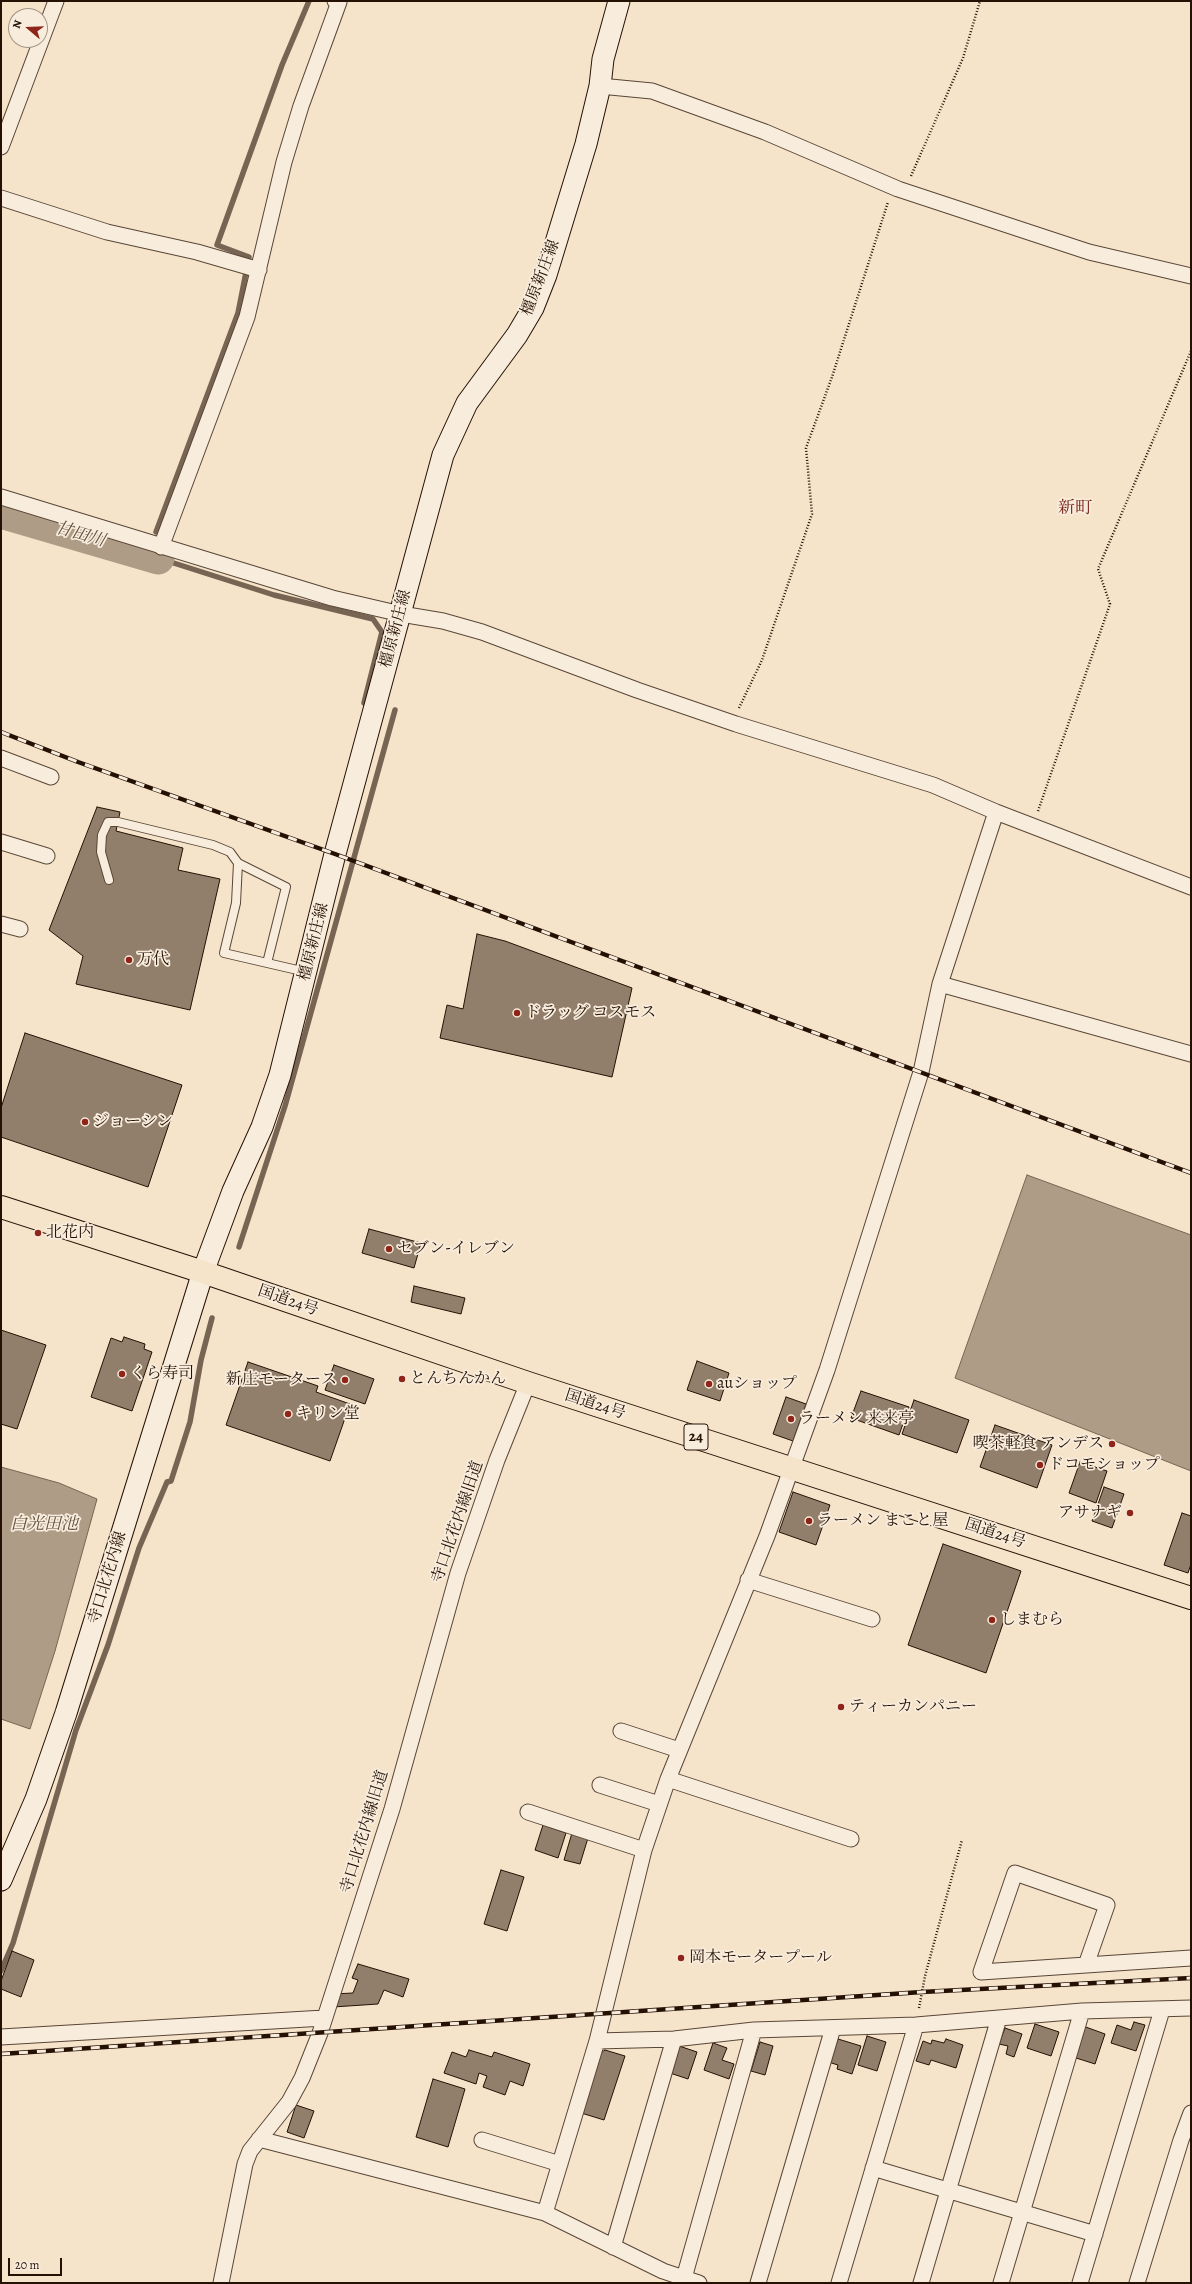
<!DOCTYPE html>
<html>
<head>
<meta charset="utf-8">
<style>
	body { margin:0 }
	#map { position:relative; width:1192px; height:2284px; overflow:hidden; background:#f5e3ca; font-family:Alegreya,serif }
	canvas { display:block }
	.frame { position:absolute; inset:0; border:2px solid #251104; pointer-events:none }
	.north { position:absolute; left:8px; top:8px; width:40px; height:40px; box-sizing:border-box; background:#f8eddd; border:1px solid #a49586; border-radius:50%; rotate:289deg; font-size:11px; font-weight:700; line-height:16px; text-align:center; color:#251104 }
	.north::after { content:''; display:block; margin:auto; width:14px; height:18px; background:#8f2418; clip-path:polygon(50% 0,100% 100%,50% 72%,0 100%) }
	.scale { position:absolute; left:8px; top:2258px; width:54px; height:18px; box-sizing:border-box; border:2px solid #251104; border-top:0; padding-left:5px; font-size:12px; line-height:14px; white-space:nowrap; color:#251104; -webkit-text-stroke:3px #f8eddd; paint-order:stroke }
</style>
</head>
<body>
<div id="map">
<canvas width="1192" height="2284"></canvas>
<div class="frame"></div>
<div class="north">N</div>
<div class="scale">20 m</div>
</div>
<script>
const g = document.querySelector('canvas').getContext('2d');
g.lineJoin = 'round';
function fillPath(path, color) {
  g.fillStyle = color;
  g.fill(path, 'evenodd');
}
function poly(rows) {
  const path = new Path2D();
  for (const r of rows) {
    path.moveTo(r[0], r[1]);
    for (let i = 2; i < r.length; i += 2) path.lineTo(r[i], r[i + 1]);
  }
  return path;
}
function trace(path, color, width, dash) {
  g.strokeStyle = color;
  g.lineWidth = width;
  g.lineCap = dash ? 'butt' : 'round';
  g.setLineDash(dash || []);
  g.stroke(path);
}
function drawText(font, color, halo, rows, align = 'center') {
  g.font = font + ' Alegreya,"Noto Serif JP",serif';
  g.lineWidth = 3.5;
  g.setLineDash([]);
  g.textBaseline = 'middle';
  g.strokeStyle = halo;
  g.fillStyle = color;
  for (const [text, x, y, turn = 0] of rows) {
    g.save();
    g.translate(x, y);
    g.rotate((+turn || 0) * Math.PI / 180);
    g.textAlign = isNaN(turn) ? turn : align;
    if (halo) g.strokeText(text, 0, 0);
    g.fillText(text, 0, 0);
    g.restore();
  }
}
const water = poly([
	[1027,1175,1191,1235,1191,1471,955,1378,1027,1175],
	[1,1467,59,1483,97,1499,55,1651,30,1729,1,1719,1,1467]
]);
const stream = poly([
	[156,532,238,313,249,257,217,245,282,65,309,1],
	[158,558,274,595,373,619,382,632,364,703],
	[239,1247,285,1106,395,710],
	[1,1971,13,1943,76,1730,108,1645,139,1548,167,1482,171,1481,190,1422,201,1360,212,1318]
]);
const river = poly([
	[1,512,158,558]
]);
const building = poly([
	[97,807,120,812,116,831,183,848,178,870,220,879,190,1010,76,984,83,956,49,930,97,807],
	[477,934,505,941,632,988,612,1077,440,1038,447,1005,463,1009,477,934],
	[25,1033,182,1085,148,1187,1,1137,1,1108,25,1033],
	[369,1229,421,1243,414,1268,362,1253,369,1229],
	[414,1286,465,1298,461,1314,411,1302,414,1286],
	[1,1330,46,1345,17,1429,1,1424,1,1330],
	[124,1337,145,1344,144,1349,152,1352,132,1411,91,1397,111,1338,122,1342,124,1337],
	[697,1361,729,1373,720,1401,687,1390,697,1361],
	[248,1362,318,1386,316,1392,350,1404,330,1461,226,1425,248,1362],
	[334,1365,374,1379,365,1404,325,1390,334,1365],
	[861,1391,909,1407,899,1435,851,1418,861,1391],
	[786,1397,806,1404,793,1441,773,1434,786,1397],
	[914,1400,969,1420,957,1453,902,1434,914,1400],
	[995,1425,1052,1445,1037,1488,980,1467,995,1425],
	[1080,1462,1107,1471,1096,1503,1069,1493,1080,1462],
	[1104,1487,1124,1494,1112,1528,1092,1521,1104,1487],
	[793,1492,830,1505,816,1545,779,1532,793,1492],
	[1182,1513,1191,1516,1191,1564,1188,1573,1164,1565,1182,1513],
	[943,1544,1021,1571,986,1673,908,1645,943,1544],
	[543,1825,566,1833,558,1858,535,1850,543,1825],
	[572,1833,588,1838,580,1864,564,1860,572,1833],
	[501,1870,524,1877,507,1931,484,1924,501,1870],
	[12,1951,34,1960,21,1997,1,1989,1,1981,12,1951],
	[358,1964,409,1979,403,1997,384,1990,378,2004,333,2007,333,1994,353,1993,358,1980,352,1978,358,1964],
	[1134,2022,1145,2025,1136,2051,1111,2043,1117,2025,1131,2030,1134,2022],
	[1035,2024,1059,2032,1051,2056,1027,2048,1035,2024],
	[1083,2026,1105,2034,1095,2064,1073,2057,1083,2026],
	[1005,2028,1022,2034,1014,2057,1006,2054,1008,2046,999,2044,1005,2028],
	[867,2036,886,2042,877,2071,858,2065,867,2036],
	[838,2039,861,2046,852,2074,837,2069,838,2065,825,2061,831,2043,836,2045,838,2039],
	[946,2039,963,2045,956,2068,931,2060,929,2065,916,2061,923,2041,931,2044,932,2040,944,2043,946,2039],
	[760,2042,773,2046,765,2075,751,2071,760,2042],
	[713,2043,727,2048,722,2060,734,2064,729,2079,704,2070,713,2043],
	[679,2046,697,2052,688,2079,670,2073,679,2046],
	[469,2050,492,2057,494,2052,530,2064,523,2086,510,2081,505,2095,483,2087,487,2076,479,2073,476,2084,444,2073,452,2052,466,2057,469,2050],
	[605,2050,625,2056,604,2120,578,2112,596,2056,605,2050],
	[433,2079,465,2089,448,2147,416,2137,433,2079],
	[296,2105,314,2111,304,2138,287,2132,296,2105]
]);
const path = poly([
	[911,176,963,58,980,1],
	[739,708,762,660,812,514,806,448,832,377,888,202],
	[1038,811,1110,604,1098,569,1191,351],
	[919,2008,925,1976,962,1840]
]);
const lane = poly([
	[109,880,101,852,102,835,108,822,118,822,213,845,230,852,238,863],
	[267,963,286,887,238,863,236,903,224,953,306,972]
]);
const street = poly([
	[600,86,652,91,765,132,898,189,1089,252,1191,276],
	[1,147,56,1],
	[1,198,107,232,197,252,259,270],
	[1,497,332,598,401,614,443,621,482,632,637,690,736,724,933,785,996,812,1191,887],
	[161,547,247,317,284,162,301,106,339,2,335,1],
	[1,758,51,777],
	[1,842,47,856],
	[1,924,20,929],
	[940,984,1191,1054],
	[748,1580,872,1619],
	[621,1731,679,1750],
	[668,1779,851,1839],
	[600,1785,659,1804],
	[528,1812,644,1850],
	[1086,1965,1107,1905,1015,1873,981,1972,1191,1958],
	[1,2037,324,2018],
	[597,2041,674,2039,754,2030,916,2025,1082,2011,1191,2008],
	[259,2139,545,2213,663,2271,699,2283],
	[482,2140,560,2164],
	[873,2168,1095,2234],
	[545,2213,597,2041,644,1850,668,1779,767,1536,827,1370,921,1072,940,984,996,812],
	[613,2247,674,2039],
	[684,2278,754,2030],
	[221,2283,245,2164,250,2151,289,2102,302,2078,320,2033,392,1809,458,1573,497,1460,528,1383],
	[758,2283,833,2028],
	[839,2283,916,2025],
	[921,2283,999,2018],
	[1001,2283,1082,2011],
	[1080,2283,1162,2010],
	[1137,2283,1181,2140,1191,2113]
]);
const secondary = poly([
	[1,1880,36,1799,66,1713,203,1272,233,1191,262,1127,280,1075,335,854,443,455,467,403,517,335,533,308,546,275,586,144,600,86,603,59,619,1]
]);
const highway = poly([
	[1,1207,203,1272,528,1383,1191,1598]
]);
const rail = poly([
	[1,732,78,762,335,854,1191,1173],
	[1,2054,922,1992,1191,1978]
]);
const markers = [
	[129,960,4,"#8f2418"],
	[517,1013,4,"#8f2418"],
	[85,1122,4,"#8f2418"],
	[38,1233,4,"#8f2418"],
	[389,1249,4,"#8f2418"],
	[122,1374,4,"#8f2418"],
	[402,1379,4,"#8f2418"],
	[345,1380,4,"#8f2418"],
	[709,1384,4,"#8f2418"],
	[288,1414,4,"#8f2418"],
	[791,1419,4,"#8f2418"],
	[1112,1444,4,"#8f2418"],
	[1040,1465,4,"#8f2418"],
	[1130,1513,4,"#8f2418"],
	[809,1521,4,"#8f2418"],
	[992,1620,4,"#8f2418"],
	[841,1707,4,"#8f2418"],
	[681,1958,4,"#8f2418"]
];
const shields = [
	[696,1437,24]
];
const shieldNames = [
	["24",696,1437]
];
const streetNames = [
	["橿原新庄線",541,278,-69],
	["橿原新庄線",396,629,-75],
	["橿原新庄線",314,942,-76],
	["国道24号",288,1301,19],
	["国道24号",595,1405,18],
	["寺口北花内線旧道",458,1522,-71],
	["国道24号",995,1534,18],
	["寺口北花内線",108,1578,-73],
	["寺口北花内線旧道",365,1832,-73]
];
const poiNames = [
	["万代",137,960],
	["ドラッグ コスモス",525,1013],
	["ジョーシン",93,1122],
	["北花内",46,1233],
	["セブン-イレブン",397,1249],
	["くら寿司",130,1374],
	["とんちんかん",410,1379],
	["新庄モータース",337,1380,"right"],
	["auショップ",717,1384],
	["キリン堂",296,1414],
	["ラーメン 来来亭",799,1419],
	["喫茶軽食 アンデス",1104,1444,"right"],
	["ドコモショップ",1048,1465],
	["アサナギ",1122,1513,"right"],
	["ラーメン まこと屋",817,1521],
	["しまむら",1000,1620],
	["ティーカンパニー",849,1707],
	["岡本モータープール",689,1958]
];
const neighbourhoodNames = [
	["新町",1075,509]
];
const waterNames = [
	["甘田川",80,535,16],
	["白光田池",44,1525]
];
fillPath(water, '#ae9c87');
trace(water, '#776453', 1);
trace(stream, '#776453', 5.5);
trace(river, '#ae9c87', 33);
fillPath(building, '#917e6b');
trace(building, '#251104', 1);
trace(lane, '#594636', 10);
trace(street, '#594636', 17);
trace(secondary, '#251104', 23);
trace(highway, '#251104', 24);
trace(path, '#251104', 2.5, [1, 2]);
trace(lane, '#f8eddd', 8);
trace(street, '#f8eddd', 15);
trace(secondary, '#f8eddd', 21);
trace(highway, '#f5e3ca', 22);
trace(rail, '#251104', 4.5);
trace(rail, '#f8eddd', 3, [9]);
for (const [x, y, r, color] of markers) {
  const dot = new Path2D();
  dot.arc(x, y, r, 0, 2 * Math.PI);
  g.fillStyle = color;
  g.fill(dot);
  trace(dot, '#f8eddd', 1.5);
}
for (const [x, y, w] of shields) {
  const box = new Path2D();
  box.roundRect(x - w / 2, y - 13, w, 26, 3);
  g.fillStyle = '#f8eddd';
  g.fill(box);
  trace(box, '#251104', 1);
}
drawText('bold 15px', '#251104', null, shieldNames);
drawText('16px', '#251104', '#f8eddd', streetNames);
drawText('16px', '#251104', '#f8eddd', poiNames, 'left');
drawText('17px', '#7a1f14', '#f8eddd', neighbourhoodNames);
drawText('italic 17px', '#63503f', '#f8eddd', waterNames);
</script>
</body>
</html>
